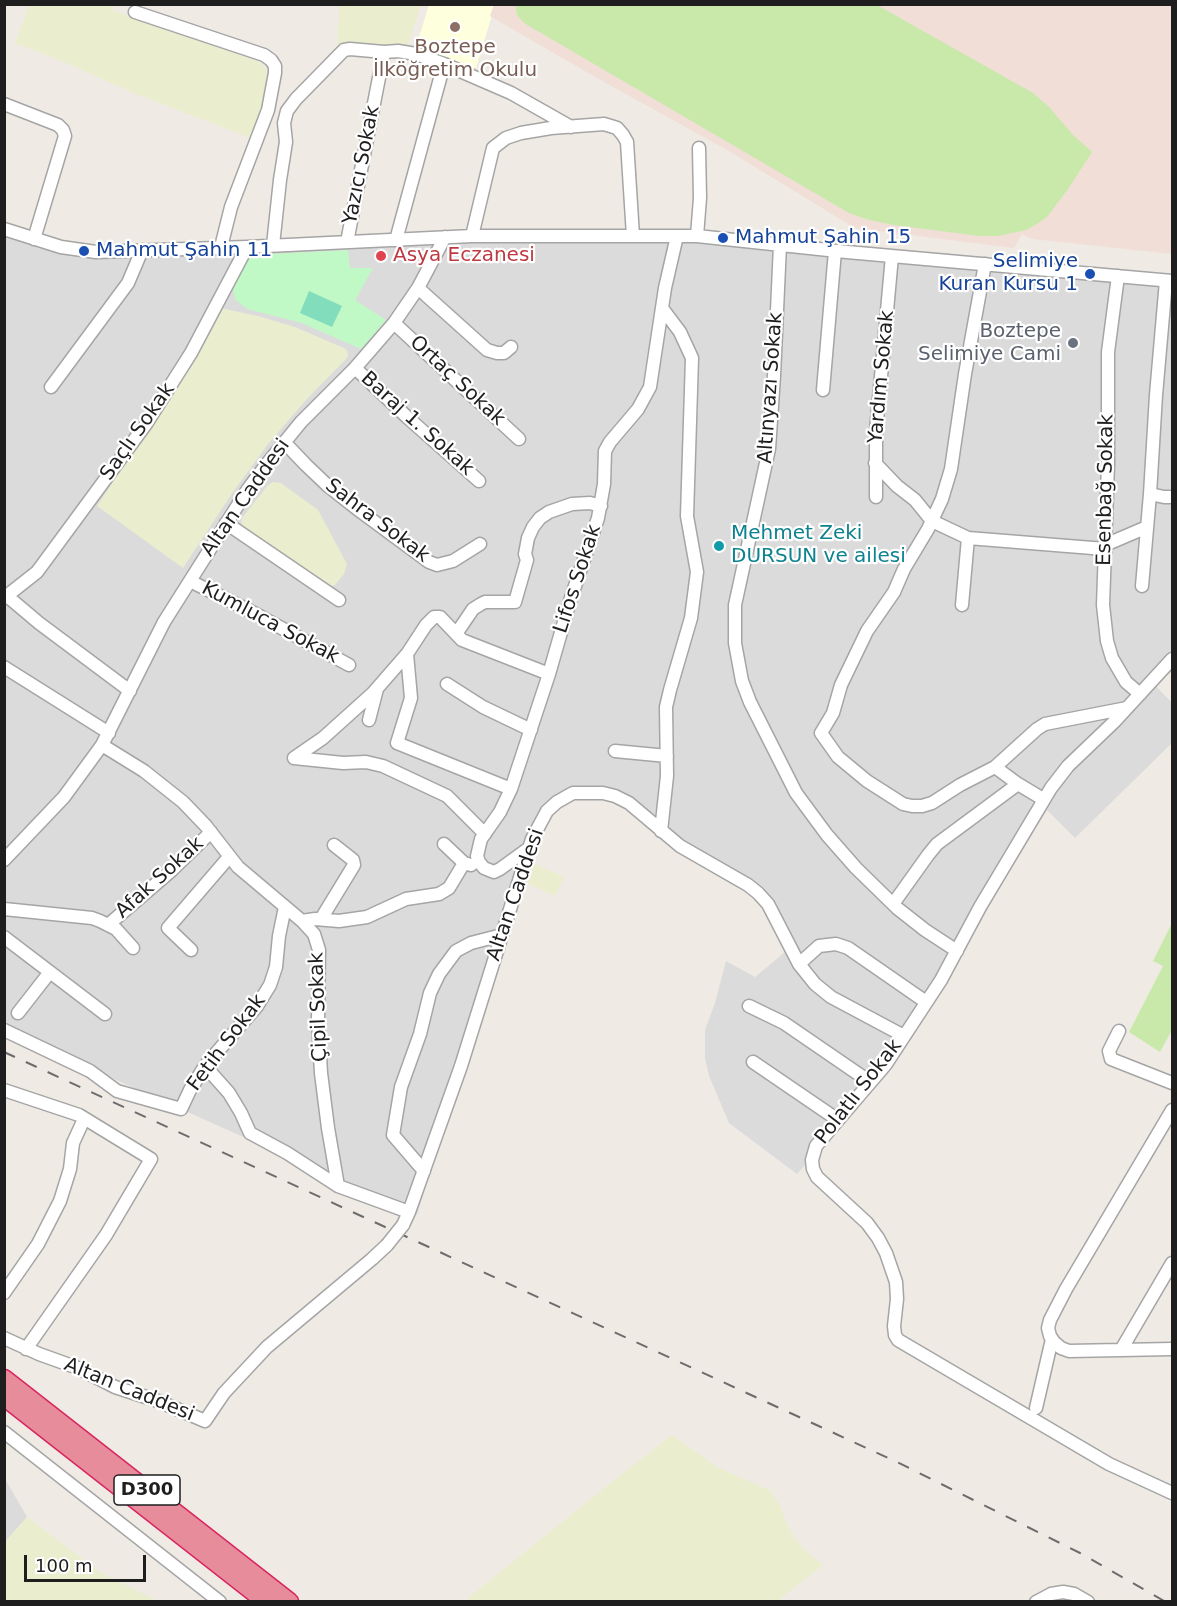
<!DOCTYPE html>
<html>
<head>
<meta charset="utf-8">
<style>
	body { margin:0 }
	#map { position:relative; width:1177px; height:1606px; overflow:hidden; background:#efebe4; font-family:"DejaVu Sans",sans-serif }
	canvas { display:block }
	.frame { position:absolute; inset:0; border:6px solid #1e1e1e; pointer-events:none }
	.scale { position:absolute; left:24px; top:1555px; width:122px; height:27px; box-sizing:border-box; border:3px solid #1e1e1e; border-top:0; padding-left:8px; font-size:18px; line-height:21px; white-space:nowrap; color:#1e1e1e; -webkit-text-stroke:4px #fff; paint-order:stroke }
</style>
</head>
<body>
<div id="map">
<canvas width="1177" height="1606"></canvas>
<div class="frame"></div>
<div class="scale">100 m</div>
</div>
<script>
const g = document.querySelector('canvas').getContext('2d');
g.lineJoin = 'round';
function fillPath(path, color) {
  g.fillStyle = color;
  g.fill(path, 'evenodd');
}
function poly(rows) {
  const path = new Path2D();
  for (const r of rows) {
    path.moveTo(r[0], r[1]);
    for (let i = 2; i < r.length; i += 2) path.lineTo(r[i], r[i + 1]);
  }
  return path;
}
function trace(path, color, width, dash) {
  g.strokeStyle = color;
  g.lineWidth = width;
  g.lineCap = dash ? 'butt' : 'round';
  g.setLineDash(dash || []);
  g.stroke(path);
}
function drawText(font, color, halo, rows, align = 'center') {
  g.font = font + ' "DejaVu Sans",sans-serif';
  g.lineWidth = 4.5;
  g.setLineDash([]);
  g.textBaseline = 'middle';
  g.strokeStyle = halo;
  g.fillStyle = color;
  for (const [text, x, y, turn = 0] of rows) {
    g.save();
    g.translate(x, y);
    g.rotate((+turn || 0) * Math.PI / 180);
    g.textAlign = isNaN(turn) ? turn : align;
    if (halo) g.strokeText(text, 0, 0);
    g.fillText(text, 0, 0);
    g.restore();
  }
}
const residential = poly([
	[5,233,64,250,622,234,1172,281,1172,664,1155,685,1172,703,1172,743,1075,838,1047,810,995,896,939,996,888,1074,797,1174,729,1123,709,1076,705,1058,705,1030,715,1003,726,961,755,977,785,952,770,918,757,899,624,807,611,800,594,798,575,800,564,805,549,819,540,834,531,862,523,881,497,970,440,1139,417,1215,5,1030],
	[4,1477,27,1517,5,1542,4,1542]
]);
const education = poly([
	[429,5,495,5,476,68,415,50]
]);
const military = poly([
	[494,4,1172,5,1172,254,1032,239,1022,234,1014,248,855,228,727,150,588,73,490,16]
]);
const farmland = poly([
	[29,5,115,5,112,10,258,61,268,71,270,80,254,139,138,95,71,65,15,43],
	[339,5,421,5,404,56,365,57,337,52],
	[220,308,258,316,295,327,344,348,347,351,348,355,346,359,306,400,268,444,233,492,183,568,97,506,183,375],
	[273,482,281,483,318,510,347,564,344,574,335,585,328,587,241,527,242,518,268,485],
	[531,862,564,877,555,896,523,881],
	[672,1435,717,1467,769,1490,779,1503,785,1520,794,1537,807,1552,823,1565,781,1598,780,1601,473,1602,468,1598,608,1485],
	[27,1517,100,1572,158,1601,5,1601,5,1542]
]);
const grass = poly([
	[515,4,877,5,1033,93,1048,106,1073,135,1092,152,1068,189,1047,217,1037,224,1026,230,998,236,980,236,894,225,869,220,849,213,524,23,517,15],
	[1172,923,1172,1030,1160,1052,1129,1032,1163,966,1153,961]
]);
const park = poly([
	[348,250,350,268,373,268,355,300,386,320,361,349,302,323,247,309,235,299,232,285,246,257,251,255]
]);
const pitch = poly([
	[309,291,342,306,332,327,300,313]
]);
const minor = poly([
	[135,12,264,55,271,60,275,66,275,73,268,110,231,207,221,247],
	[4,104,58,125,63,130,65,136,34,239],
	[4,229,61,247,96,252,247,247,472,236,697,236,847,252,1172,281],
	[472,236,493,148,506,138,521,133,551,128,604,124,617,128,623,135,627,142,633,236],
	[697,236,700,198,699,148],
	[396,240,444,64],
	[347,242,384,52],
	[273,245,280,180,286,142,284,123,287,111,296,99,344,50,350,49,384,52,398,51,416,54,444,64,511,93,571,127],
	[780,245,774,376,769,449,735,605,735,643,742,681,750,702,796,793,827,835,856,868,897,908,925,930,957,951],
	[985,264,965,374,951,469,942,499,928,529,904,569,894,592,867,631,841,685,833,713,821,733,838,757,867,781,903,804,912,806,922,806,932,803,960,785,995,767,1037,729,1045,724,1127,708],
	[1118,276,1108,352,1108,464,1103,605,1107,641,1112,658,1126,682,1140,694],
	[418,288,487,350,497,353,504,353,511,347],
	[394,323,519,439],
	[355,368,407,417,479,481],
	[51,387,128,283,142,250],
	[823,390,835,251],
	[284,442,306,465,327,485,360,511,429,562,437,565,453,561,480,544],
	[875,463,897,486,915,500,932,521,968,538,1105,549],
	[1150,494,1164,497,1172,497],
	[876,497,876,431,892,256],
	[226,523,339,600],
	[1105,545,1147,527],
	[190,581,254,613,349,665],
	[1142,586,1150,494,1156,395,1166,281],
	[7,596,39,623,130,691],
	[4,598,37,572,146,424,191,353,247,247],
	[962,605,968,538],
	[456,634,473,609,481,604,485,602,515,602,527,560,525,554,528,538,533,527,540,518,549,512,572,504,590,503,601,506],
	[407,654,411,698,397,743,511,789],
	[1172,659,1115,721,1068,766,1051,788,980,907,941,980,886,1064,816,1146,812,1160,813,1169,817,1177,867,1223,878,1238,886,1253,896,1282,897,1299,894,1326,895,1335,898,1340,1109,1464,1172,1493],
	[4,667,109,733],
	[447,684,483,707,531,730],
	[369,720,377,689],
	[102,745,144,771,183,802,206,826,238,867,302,921,314,934,319,950,318,1020,321,1073,328,1128,338,1186],
	[615,751,667,756],
	[294,758,323,738,373,693,407,654,426,625,434,617,440,617,462,640,549,674],
	[294,758,343,763,366,762,383,766,447,796,485,834],
	[995,767,1018,784,1043,799],
	[661,831,667,776,666,707,670,690,691,618,697,572,687,516,692,358,680,332,662,308],
	[444,844,464,863,471,865],
	[529,848,500,869,494,872,484,868,479,862,477,856,481,839,500,812,511,789,549,674,570,601,598,518,604,484,605,451,610,442,638,409,650,387,665,288,677,236],
	[4,860,64,797,102,745,164,622,248,489,266,465,301,422,355,368,394,323,418,288,445,237],
	[893,904,928,855,937,844,1018,784],
	[4,909,92,918,100,921,116,929,133,948],
	[321,919,354,865,353,860,334,845],
	[302,921,315,919,339,921,367,917,406,899,439,894,449,888,464,863],
	[108,925,172,870,211,832],
	[4,937,105,1014],
	[191,950,168,928,229,857],
	[799,964,819,946,836,944,848,948,926,1002],
	[749,1006,784,1023,870,1082],
	[18,1013,50,972],
	[4,1030,90,1071,117,1091,181,1109,190,1090,205,1066,257,1006,270,985,276,967,279,936,285,907],
	[1119,1031,1109,1051,1111,1059,1172,1083],
	[753,1062,838,1120],
	[205,1066,229,1093,241,1113,250,1133,287,1153,338,1186,409,1212],
	[4,1090,79,1115,151,1159,106,1235,26,1349],
	[1172,1110,1066,1289,1050,1320,1048,1328,1050,1336,1054,1342,1061,1348,1069,1351,1172,1349],
	[424,1171,393,1135,401,1087,420,1034,430,993,439,974,456,951,471,943,502,935],
	[403,1225,409,1212,461,1066,532,839,547,811,557,802,573,793,603,793,615,796,629,803,680,846,748,885,758,893,768,904,799,964,815,984,831,997,904,1036],
	[4,1293,38,1244,60,1201,70,1169,73,1143,84,1119],
	[4,1338,39,1354,78,1368,115,1387,158,1401,205,1421,224,1393,267,1347,372,1259,387,1245],
	[1121,1350,1172,1263],
	[1036,1408,1052,1339],
	[4,1432,220,1602],
	[1036,1602,1051,1594,1063,1592,1074,1594,1088,1602]
]);
const highway = poly([
	[4,1379,289,1602],
	[4,1396,267,1602]
]);
const rail = poly([
	[4,1052,897,1462,1080,1553,1166,1602]
]);
const minorBridge = poly([
	[387,1245,403,1225]
]);
const markers = [
	[455,27,6,"#8d6e63"],
	[723,238,6,"#1a4fb4"],
	[84,251,6,"#1a4fb4"],
	[381,256,6,"#e0444e"],
	[1090,274,6,"#1a4fb4"],
	[1073,343,6,"#6b7280"],
	[719,546,6,"#0f9aa8"]
];
const shields = [
	[147,1490,66]
];
const shieldNames = [
	["D300",147,1490]
];
const educationNames = [
	["Boztepe",455,48],
	["İlköğretim Okulu",455,71]
];
const streetNames = [
	["Yazıcı Sokak",362,165,-79],
	["Yardım Sokak",882,377,-85],
	["Ortaç Sokak",457,381,43],
	["Altınyazı Sokak",771,388,-86],
	["Baraj 1. Sokak",417,424,42],
	["Saçlı Sokak",138,432,-55],
	["Esenbağ Sokak",1106,490,-89],
	["Altan Caddesi",246,498,-55],
	["Sahra Sokak",377,521,37],
	["Lifos Sokak",578,579,-72],
	["Kumluca Sokak",270,623,28],
	["Afak Sokak",160,878,-42],
	["Altan Caddesi",516,895,-71],
	["Çipil Sokak",319,1007,-92],
	["Fetih Sokak",227,1043,-53],
	["Polatlı Sokak",859,1092,-52],
	["Altan Caddesi",129,1390,22]
];
const transitNames = [
	["Mahmut Şahin 15",735,238],
	["Mahmut Şahin 11",96,251],
	["Selimiye",1078,262,"right"],
	["Kuran Kursu 1",1078,285,"right"]
];
const healthNames = [
	["Asya Eczanesi",393,256]
];
const worshipNames = [
	["Boztepe",1061,332],
	["Selimiye Cami",1061,355]
];
const cultureNames = [
	["Mehmet Zeki",731,534],
	["DURSUN ve ailesi",731,557]
];
fillPath(residential, '#dcdbdb');
fillPath(education, '#feffdd');
fillPath(military, '#f1ded7');
fillPath(farmland, '#ebedcf');
fillPath(grass, '#c8e9aa');
fillPath(park, '#c1f9c6');
fillPath(pitch, '#82ddbc');
trace(minor, '#a5a5a5', 15);
trace(highway, '#d82560', 21);
trace(minor, '#fff', 12);
trace(highway, '#e68c9b', 18);
trace(rail, '#6c6c6c', 2, [12, 12]);
trace(minorBridge, '#a5a5a5', 15, []);
trace(minorBridge, '#fff', 12);
for (const [x, y, r, color] of markers) {
  const dot = new Path2D();
  dot.arc(x, y, r, 0, 2 * Math.PI);
  g.fillStyle = color;
  g.fill(dot);
  trace(dot, '#fff', 2);
}
for (const [x, y, w] of shields) {
  const box = new Path2D();
  box.roundRect(x - w / 2, y - 15, w, 30, 4.5);
  g.fillStyle = '#fff';
  g.fill(box);
  trace(box, '#1e1e1e', 1.5);
}
drawText('bold 18px', '#1e1e1e', null, shieldNames);
drawText('20px', '#785e54', '#fff', educationNames);
drawText('20px', '#1e1e1e', '#fff', streetNames);
drawText('20px', '#164399', '#fff', transitNames, 'left');
drawText('20px', '#be3a42', '#fff', healthNames, 'left');
drawText('20px', '#5b616d', '#fff', worshipNames, 'right');
drawText('20px', '#0d838f', '#fff', cultureNames, 'left');
</script>
</body>
</html>
